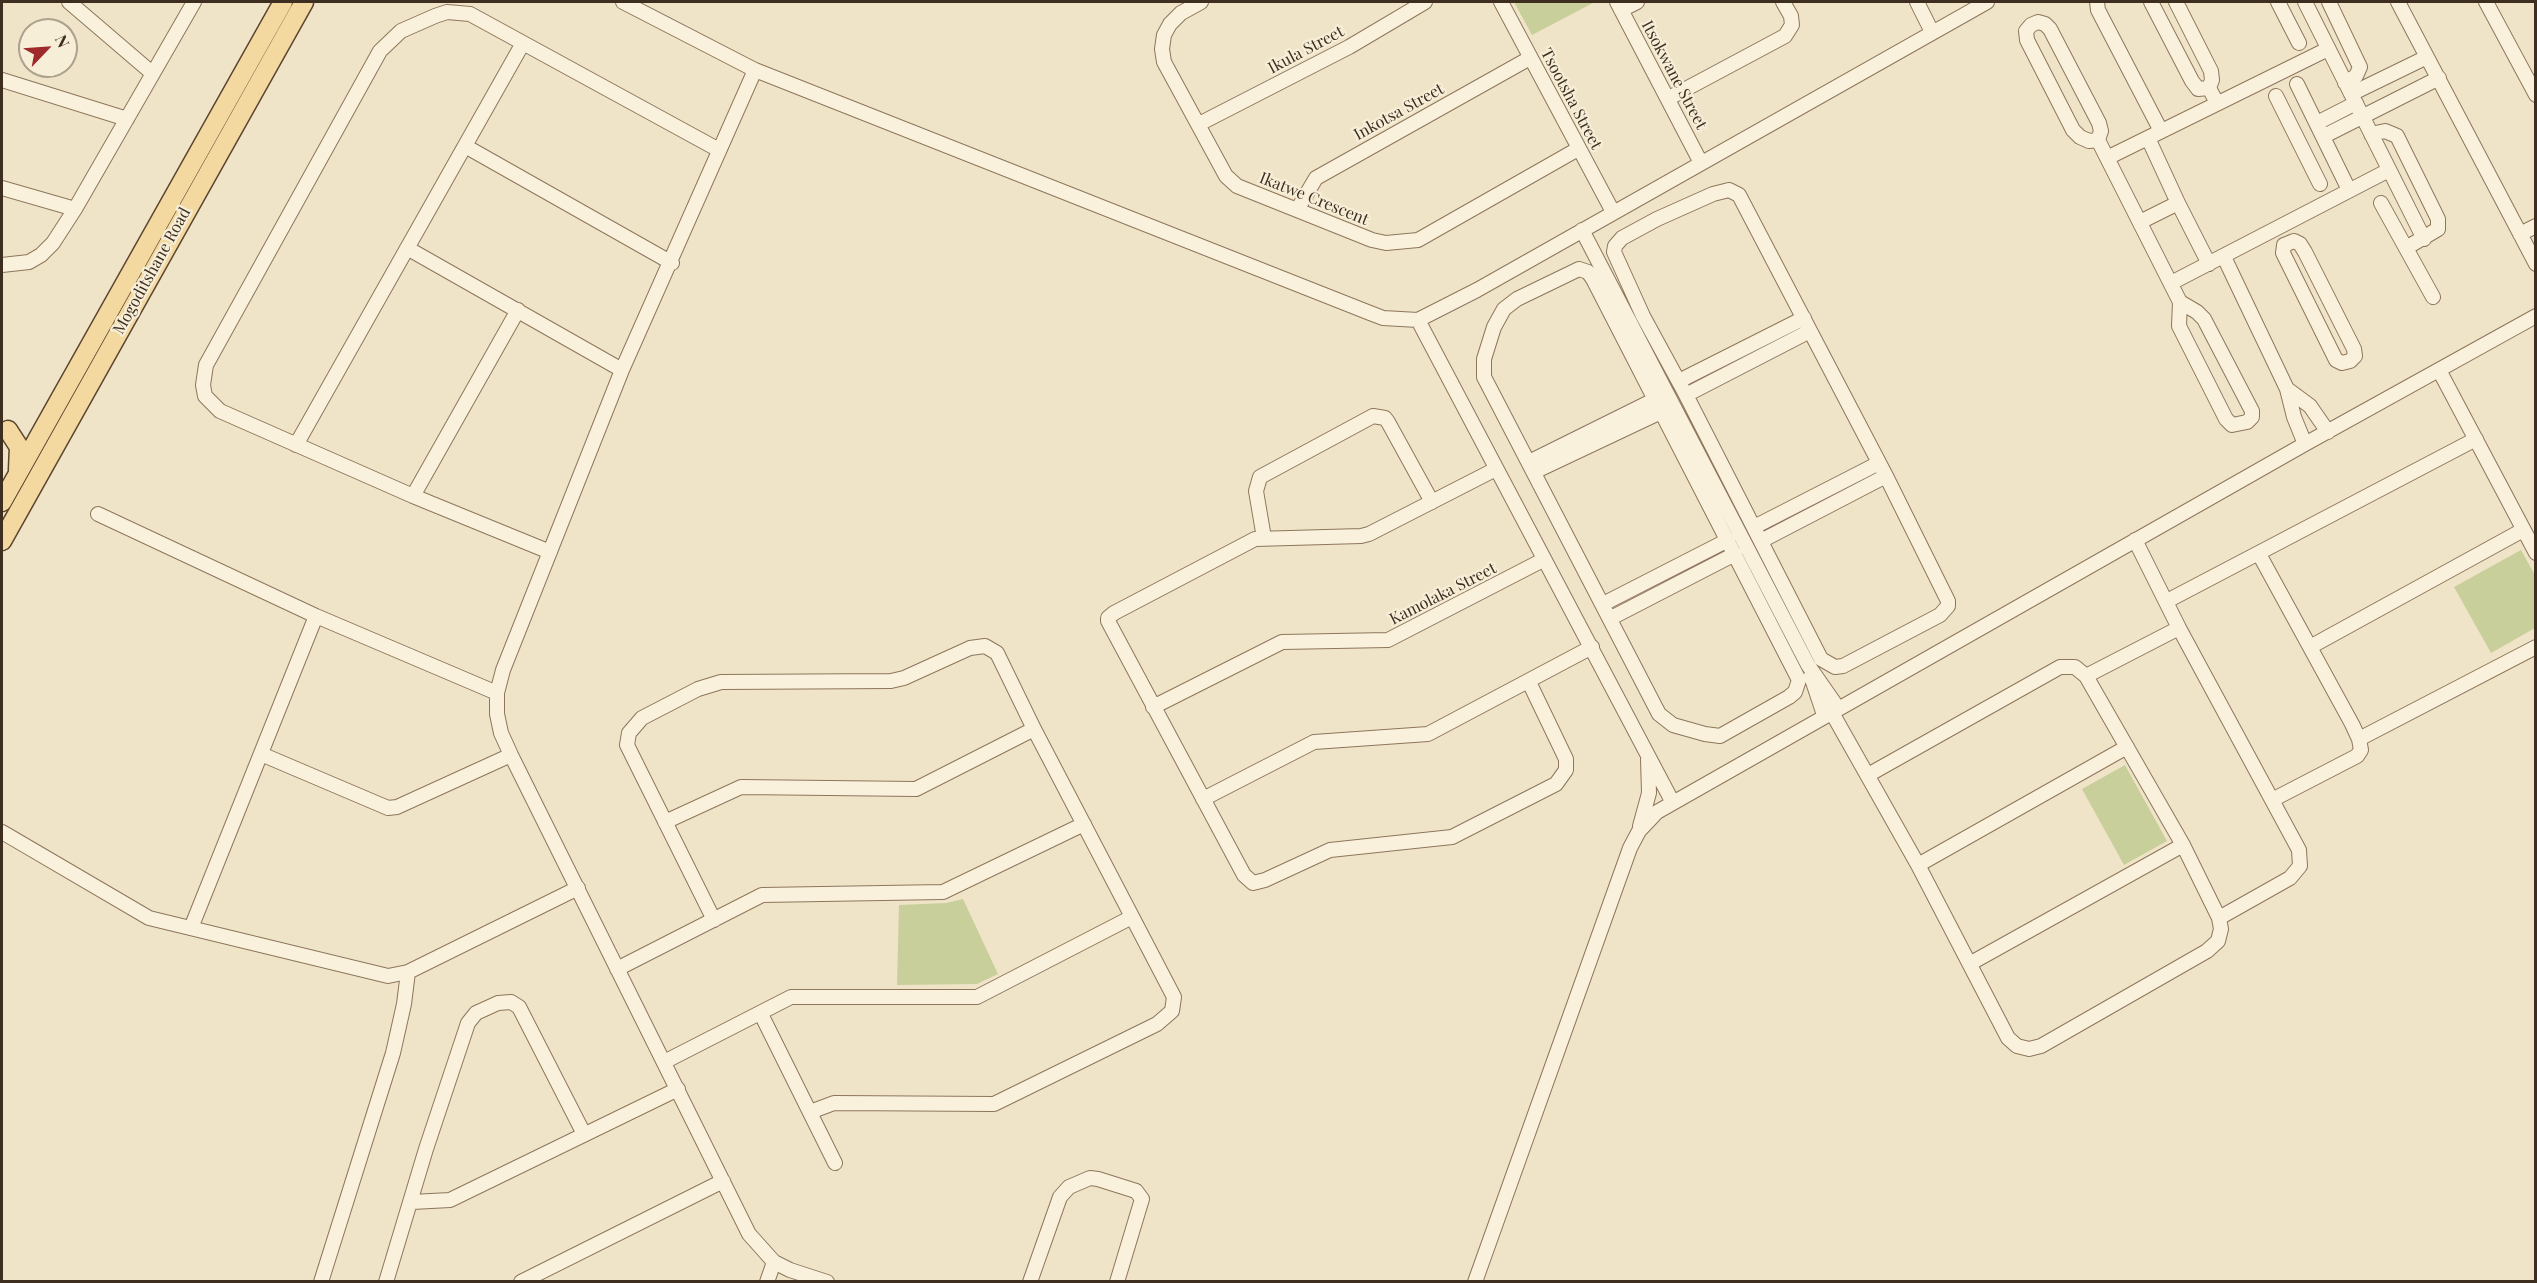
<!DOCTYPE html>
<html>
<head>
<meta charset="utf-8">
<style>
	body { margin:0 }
	#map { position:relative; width:2537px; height:1283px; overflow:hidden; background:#f0e4c8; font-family:"Playfair Display",serif }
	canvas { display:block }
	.frame { position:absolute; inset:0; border:3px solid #3d2e20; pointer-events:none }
	.north { position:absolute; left:18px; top:18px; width:60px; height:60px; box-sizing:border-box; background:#f7eed8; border:2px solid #ada18e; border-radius:50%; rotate:65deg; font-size:16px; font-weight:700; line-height:24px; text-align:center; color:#3d2e20 }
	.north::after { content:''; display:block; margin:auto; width:21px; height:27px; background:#9e2a2b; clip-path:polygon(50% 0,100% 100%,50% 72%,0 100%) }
</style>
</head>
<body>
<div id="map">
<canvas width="2537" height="1283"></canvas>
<div class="frame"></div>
<div class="north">N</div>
</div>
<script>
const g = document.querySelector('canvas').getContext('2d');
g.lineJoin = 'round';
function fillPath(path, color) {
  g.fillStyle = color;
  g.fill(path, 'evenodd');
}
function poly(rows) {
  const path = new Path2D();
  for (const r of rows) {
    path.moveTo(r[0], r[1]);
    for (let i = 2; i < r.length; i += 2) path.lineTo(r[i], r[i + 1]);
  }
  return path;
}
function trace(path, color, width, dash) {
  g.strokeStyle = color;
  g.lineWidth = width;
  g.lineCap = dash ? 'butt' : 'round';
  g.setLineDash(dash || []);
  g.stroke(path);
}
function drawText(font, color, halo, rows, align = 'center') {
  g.font = font + ' "Playfair Display",serif';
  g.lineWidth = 4.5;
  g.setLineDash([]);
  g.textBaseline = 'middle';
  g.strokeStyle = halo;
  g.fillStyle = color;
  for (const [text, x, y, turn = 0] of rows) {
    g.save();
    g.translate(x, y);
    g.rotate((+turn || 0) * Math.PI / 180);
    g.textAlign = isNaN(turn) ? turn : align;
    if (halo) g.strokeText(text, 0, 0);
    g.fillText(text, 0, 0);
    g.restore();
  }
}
const green = poly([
	[1514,2,1595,2,1532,35],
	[2521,550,2535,575,2535,628,2491,653,2454,587],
	[2125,765,2167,841,2124,865,2082,789],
	[963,899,998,974,977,984,897,985,899,905,946,903]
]);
const minor = poly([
	[69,2,152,73],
	[623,2,755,70,1370,313,1383,318,1418,320,1477,290,1987,2],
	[1201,2,1181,13,1170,24,1164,35,1162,49,1164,62,1226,176,1237,186,1372,240,1386,243,1418,240,1578,149],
	[1501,2,1613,212],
	[1617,2,1701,163],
	[1917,2,1932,32],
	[2097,2,2098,10,2161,131],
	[2151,2,2192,81,2198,89,2209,88],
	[2176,2,2211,71,2212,80,2209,88,2217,103],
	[2278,2,2299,43],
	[2305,2,2424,239],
	[2329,2,2360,67,2356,76,2345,83],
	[2398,2,2536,264],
	[2486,2,2536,95],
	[1621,10,1637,2],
	[755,70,622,370,503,670,497,693,497,714,501,733,511,755,749,1234,774,1262,790,1270,827,1282],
	[2,80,127,119],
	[2297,84,2349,190],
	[2351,94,2427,57],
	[2276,96,2320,184],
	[1669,98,1785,36,1792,25,1791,16,1783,2],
	[2317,123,2356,103],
	[1199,124,1349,47,1425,2],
	[2371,134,2385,131,2397,136,2438,219,2438,229,2406,248],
	[2324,136,2439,78],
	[2098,140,2089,141,2080,137,2073,130,2027,40,2026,31,2031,25,2038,22,2045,24,2050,29,2099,123,2101,131,2098,140,2180,302,2179,326,2226,419,2232,425,2247,422,2252,417,2252,411,2204,319,2197,312,2180,302],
	[465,146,672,263],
	[2107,158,2328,49],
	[2,188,75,209],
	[1729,190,1739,195,1886,476,1948,601,1948,606,1940,615,1843,666,1835,667,1821,659,1686,395,1643,316,1614,252,1615,246,1622,238,1657,219,1713,194,1729,190],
	[2178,203,2209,264],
	[2381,203,2433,297],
	[1297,210,1316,178,1530,58],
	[2140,222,2178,203,2148,138],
	[1582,230,1808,665,1838,708],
	[2520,234,2536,226],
	[2294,241,2300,244,2305,252,2354,349,2355,356,2350,361,2342,363,2336,360,2283,253,2284,245,2294,241],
	[407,248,622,370],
	[2224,257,2287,389,2294,417,2305,444],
	[2,265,29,262,41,255,53,243,75,209,194,2],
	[1579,269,1588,272,1593,279,1799,680,1795,692,1789,697,1720,736,1705,734,1673,725,1659,714,1484,377,1484,359,1494,327,1504,309,1517,299,1579,269],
	[2171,283,2389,170],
	[1418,320,1672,801],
	[2439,370,2536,553],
	[1679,381,1804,318],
	[2287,389,2310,406,2328,432],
	[1686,395,1810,331],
	[296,445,523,43],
	[1529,462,1656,399],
	[1496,469,1369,534,1361,536,1255,539,1114,613,1108,618,1108,621,1244,875,1253,883,1265,880,1330,850,1452,837,1556,784,1566,770,1566,759,1529,682],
	[1534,472,1663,411],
	[413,496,518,310],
	[98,514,316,616,497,693],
	[1754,527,1879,463],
	[1264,538,1256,491,1260,477,1373,416,1385,418,1388,422,1432,502],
	[2135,540,2179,628,2299,850,2300,866,2290,878,2219,918],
	[1761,541,1886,476],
	[550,552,413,496,220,411,205,396,203,385,206,365,380,51,401,31,435,16,447,12,470,14,719,150],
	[2259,554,2352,724,2359,739,2361,750,2357,756,2272,800],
	[2167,601,2476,439],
	[1603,604,1728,540],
	[1611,618,1735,554],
	[2310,647,2523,530],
	[1811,676,1824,715],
	[2086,676,2179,628],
	[1153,707,1282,642,1388,640,1543,560],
	[1831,711,1918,865,2008,1038,2017,1046,2029,1049,2041,1046,2207,951,2218,941,2221,929,2219,918,2183,845,2086,676,2075,667,2060,667,1868,775],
	[2359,739,2536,647],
	[261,754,388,808,397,807,511,755],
	[1203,799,1314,742,1428,734,1592,647],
	[665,822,741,787,916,789,1034,729],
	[1640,826,1649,793,1648,759],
	[2,832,149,918,388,976,408,972,578,888],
	[1918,865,2127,747],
	[714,920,627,745,629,733,642,718,698,689,721,682,891,681,904,678,970,648,985,646,997,653,1034,729,1174,997,1172,1011,1157,1024,994,1104,834,1103,810,1112],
	[191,928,316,616],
	[1971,963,2183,845],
	[617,969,762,895,943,892,1084,824],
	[761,1014,835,1163],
	[664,1062,791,997,977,997,1132,917],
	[412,1202,450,1200,678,1089],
	[321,1282,393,1053,404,1004,408,972],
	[386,1282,426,1149,468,1023,476,1013,498,1003,511,1002,519,1007,584,1134],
	[521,1282,723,1181],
	[767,1282,774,1262],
	[1030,1282,1060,1197,1069,1187,1090,1178,1098,1179,1136,1191,1142,1199,1117,1282],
	[1475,1282,1630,848,1639,831,1657,812,2305,444,2536,316]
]);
const major = poly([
	[8,430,19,447,18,470],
	[2,502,283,2],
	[2,541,304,2]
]);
const streetNames = [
	["Ikula Street",1306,50,-28],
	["Itsokwane Street",1674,75,62],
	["Tsootsha Street",1571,99,62],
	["Inkotsa Street",1399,112,-29],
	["Ikatwe Crescent",1314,199,22],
	["Mogoditshane Road",152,271,-61],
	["Kamolaka Street",1443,594,-27]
];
fillPath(green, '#c9cf9b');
trace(minor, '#8d765c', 16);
trace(major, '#5b4430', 21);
trace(minor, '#faf1dc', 14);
trace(major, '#f3d9a0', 18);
drawText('16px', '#3d2e20', '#f7eed8', streetNames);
</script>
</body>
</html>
